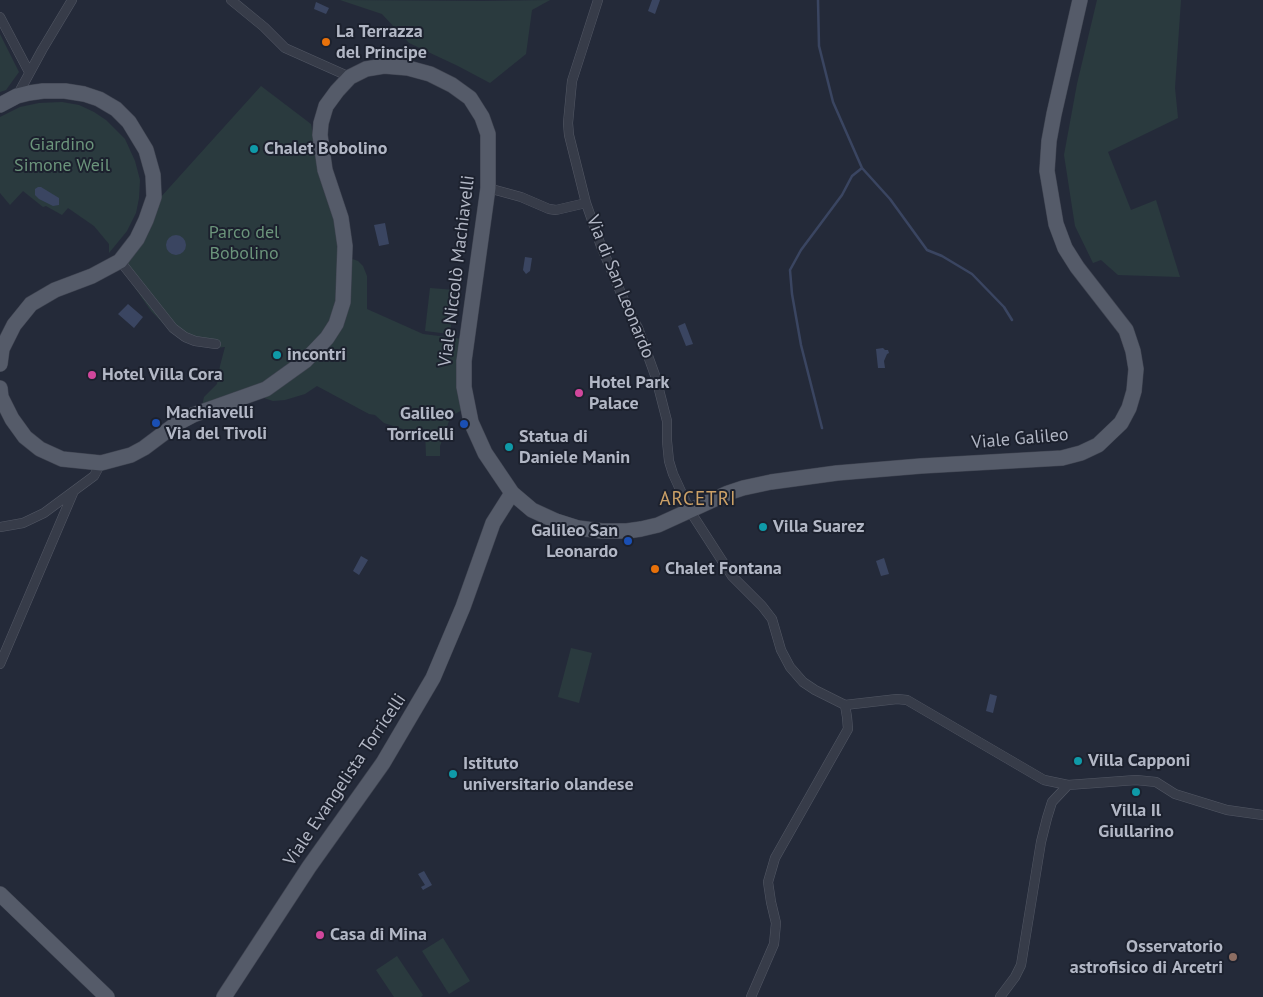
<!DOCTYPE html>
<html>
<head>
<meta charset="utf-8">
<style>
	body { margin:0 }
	canvas { display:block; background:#242a39 }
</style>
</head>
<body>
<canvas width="1263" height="997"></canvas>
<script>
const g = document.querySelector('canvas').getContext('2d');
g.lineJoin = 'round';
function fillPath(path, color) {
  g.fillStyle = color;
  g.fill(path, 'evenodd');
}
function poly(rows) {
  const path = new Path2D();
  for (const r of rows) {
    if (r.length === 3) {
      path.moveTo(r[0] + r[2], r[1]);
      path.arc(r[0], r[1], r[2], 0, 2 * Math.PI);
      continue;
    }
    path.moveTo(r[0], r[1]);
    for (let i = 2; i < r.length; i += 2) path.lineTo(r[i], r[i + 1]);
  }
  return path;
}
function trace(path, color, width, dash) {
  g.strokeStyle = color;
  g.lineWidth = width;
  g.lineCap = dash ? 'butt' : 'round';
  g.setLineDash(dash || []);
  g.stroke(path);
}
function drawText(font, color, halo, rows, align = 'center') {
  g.font = font + ' "PT Sans",sans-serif';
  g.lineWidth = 4;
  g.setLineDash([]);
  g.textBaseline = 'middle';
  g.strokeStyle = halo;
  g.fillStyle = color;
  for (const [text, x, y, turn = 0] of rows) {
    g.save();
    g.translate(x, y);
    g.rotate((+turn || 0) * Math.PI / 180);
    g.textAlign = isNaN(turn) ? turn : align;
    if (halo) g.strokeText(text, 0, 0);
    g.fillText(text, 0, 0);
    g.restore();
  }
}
const green = poly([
	[340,0,483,1,550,0,532,10,526,54,490,83,458,66,409,43,382,14],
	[1097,0,1181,0,1175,88,1178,118,1108,152,1131,210,1156,200,1180,277,1118,275,1101,260,1093,263,1075,226,1064,155,1077,84],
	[0,34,19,72,6,90,0,92],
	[261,86,311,124,317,155,339,232,341,254,334,318,306,355,268,383,202,406,204,397,217,384,220,366,225,347,214,348,169,329,151,311,120,266,160,198],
	[62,102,79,105,94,112,106,120,125,139,135,161,140,180,139,198,136,213,127,231,109,253,109,244,94,226,68,208,62,215,46,206,43,207,23,191,10,205,0,193,0,117,20,107,39,103],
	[347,257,358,261,363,266,367,276,367,309,423,334,463,339,464,409,455,414,449,421,440,446,440,456,426,456,425,429,406,430,384,423,375,415,369,414,317,386,305,394,285,400,273,401,258,396,323,349],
	[430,288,455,290,450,334,425,331],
	[571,648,592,653,579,703,558,697],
	[443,938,470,981,449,994,422,951],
	[397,956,423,995,421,997,394,997,376,970]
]);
const water = poly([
	[652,0,660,0,655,14,648,11],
	[316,2,329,8,326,14,314,9],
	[38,187,41,187,59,198,59,205,53,206,39,199,35,195,35,189],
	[385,223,389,244,379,246,374,225],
	[176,245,10],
	[525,257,532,258,530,271,526,274,523,270],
	[128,304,143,317,134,328,118,314],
	[685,323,693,344,686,346,678,326],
	[883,348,885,350,888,350,889,353,887,354,884,361,885,368,878,368,876,349],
	[361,556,368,560,359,575,353,571],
	[884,558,889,574,881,576,876,561],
	[990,694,997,696,993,713,986,711],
	[424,871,432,885,423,890,421,887,425,885,418,874]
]);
const stream = poly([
	[818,0,819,46,833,102,862,168,890,199,927,250,942,256,972,274,1004,307,1012,320],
	[822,428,801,345,792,294,790,270,801,250,842,195,852,176,862,168]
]);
const street = poly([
	[231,0,264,27,285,48,350,77],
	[598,0,572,81,568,123,569,135,586,203,601,246,626,305,638,328,656,378,667,421,667,441,669,461,673,474,690,511,719,556,732,576,762,606,772,619,781,650,790,667,803,682,815,690,845,705,847,717,848,729,775,858,768,882,771,902,776,923,774,944,751,997],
	[0,17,29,72],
	[17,96,42,50,72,0],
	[488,188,521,197,549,209,556,210,586,203],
	[120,261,173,328,185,337,195,341,216,344],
	[0,527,23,523,44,513,94,476,101,463],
	[0,664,73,493],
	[845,705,897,699,907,700,1044,780,1068,785,1136,780,1156,782,1175,794,1227,810,1263,815],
	[1000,997,1015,977,1021,965,1041,842,1047,818,1052,802,1068,785]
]);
const primary = poly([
	[0,105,17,96,29,93,43,91,65,91,84,94,99,99,116,109,129,122,146,150,153,175,154,197,146,220,137,239,120,261,92,276,55,290,31,304,14,325,2,349,0,364],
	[0,388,1,397,12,419,25,437,40,449,62,459,101,463,131,455,144,448,176,424,193,415,266,389,305,361,327,338,336,324,343,302,345,246,341,218,325,170,320,135,321,123,326,106,337,91,350,77,366,69,384,66,408,68,430,74,452,85,470,98,482,117,488,134,488,188,464,361,464,387,471,422,485,453,512,493,532,510,556,521,578,528,602,531,627,531,641,529,658,525,728,493,743,488,771,482,837,473,921,466,1062,458,1081,453,1098,445,1121,423,1129,408,1134,391,1136,369,1133,351,1126,330,1077,267,1065,248,1056,224,1047,171,1049,141,1054,114,1080,0],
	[0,894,107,997],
	[224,997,309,867,383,763,433,678,463,607,493,523,512,493]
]);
const markers = [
	[326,42,5,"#e8710a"],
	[254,149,5,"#0f9aa8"],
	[277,355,5,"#0f9aa8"],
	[92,375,5,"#d1479c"],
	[579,393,5,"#d1479c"],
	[156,423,5,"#1a4fb4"],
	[464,424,5,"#1a4fb4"],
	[509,447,5,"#0f9aa8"],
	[763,527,5,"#0f9aa8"],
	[628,541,5,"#1a4fb4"],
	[655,569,5,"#e8710a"],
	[1078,761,5,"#0f9aa8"],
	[453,774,5,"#0f9aa8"],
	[1136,792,5,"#0f9aa8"],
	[320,935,5,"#d1479c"],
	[1233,957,5,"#8d6e63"]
];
const poiNames = [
	["La Terrazza",336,32],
	["del Principe",336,53],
	["Chalet Bobolino",264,149],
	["incontri",287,355],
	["Hotel Villa Cora",102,375],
	["Hotel Park",589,383],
	["Palace",589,404],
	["Machiavelli",166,413],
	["Via del Tivoli",166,434],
	["Galileo",454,414,"right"],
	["Torricelli",454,435,"right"],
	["Statua di",519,437],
	["Daniele Manin",519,458],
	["Villa Suarez",773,527],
	["Galileo San",618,531,"right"],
	["Leonardo",618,552,"right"],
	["Chalet Fontana",665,569],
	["Villa Capponi",1088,761],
	["Istituto",463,764],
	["universitario olandese",463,785],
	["Villa Il",1136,811,"center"],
	["Giullarino",1136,832,"center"],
	["Casa di Mina",330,935],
	["Osservatorio",1223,947,"right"],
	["astrofisico di Arcetri",1223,968,"right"]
];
const parkNames = [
	["Giardino",62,145],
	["Simone Weil",62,166],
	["Parco del",244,233],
	["Bobolino",244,254]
];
const streetNames = [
	["Viale Niccolò Machiavelli",457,271,-83],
	["Via di San Leonardo",620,287,68],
	["Viale Galileo",1020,439,-5],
	["Viale Evangelista Torricelli",345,780,-56]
];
const neighbourhoodNames = [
	["ARCETRI",698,500]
];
fillPath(green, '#2a3a3e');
fillPath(water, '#3a4561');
trace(stream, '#3a4561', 2.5);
trace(street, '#525764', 10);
trace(primary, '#404552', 16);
trace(street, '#373c49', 9);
trace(primary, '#555b69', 15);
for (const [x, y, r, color] of markers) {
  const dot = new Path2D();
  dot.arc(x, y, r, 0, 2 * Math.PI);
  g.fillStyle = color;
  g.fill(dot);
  trace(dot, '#1c212e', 2);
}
drawText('bold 18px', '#b2b7c5', '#1c212e', poiNames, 'left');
drawText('18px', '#6b947b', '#1c212e', parkNames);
drawText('18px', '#b2b7c5', '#1c212e', streetNames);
g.letterSpacing = '1px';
drawText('19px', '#cca167', '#1c212e', neighbourhoodNames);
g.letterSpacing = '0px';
</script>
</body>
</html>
